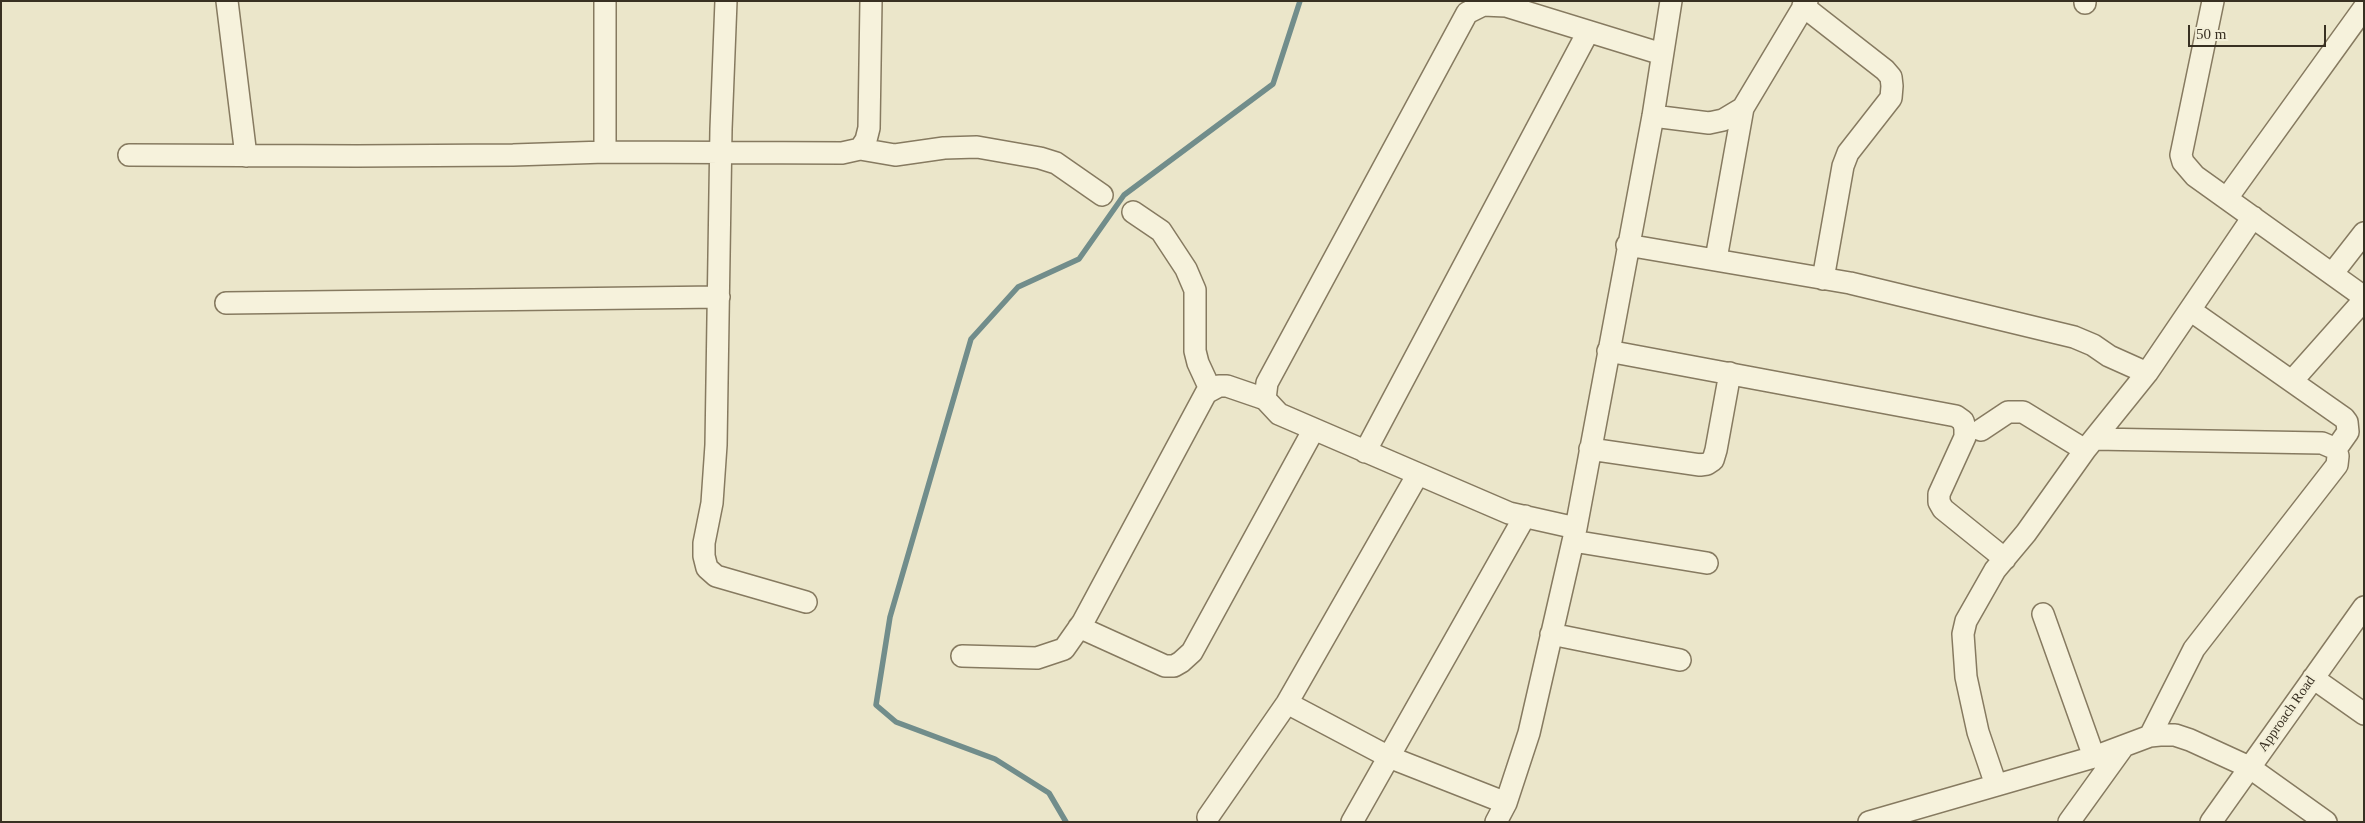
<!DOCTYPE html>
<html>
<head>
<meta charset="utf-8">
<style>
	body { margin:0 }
	#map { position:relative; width:2365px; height:823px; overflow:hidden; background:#ebe6ca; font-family:Georgia,serif }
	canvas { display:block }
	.frame { position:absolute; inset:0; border:2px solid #383022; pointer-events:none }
	.scale { position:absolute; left:2188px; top:25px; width:138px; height:22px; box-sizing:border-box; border:2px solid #383022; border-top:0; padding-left:6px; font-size:15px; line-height:18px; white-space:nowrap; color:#383022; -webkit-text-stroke:4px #f3efd8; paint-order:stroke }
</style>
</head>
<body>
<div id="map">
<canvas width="2365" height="823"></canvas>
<div class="frame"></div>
<div class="scale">50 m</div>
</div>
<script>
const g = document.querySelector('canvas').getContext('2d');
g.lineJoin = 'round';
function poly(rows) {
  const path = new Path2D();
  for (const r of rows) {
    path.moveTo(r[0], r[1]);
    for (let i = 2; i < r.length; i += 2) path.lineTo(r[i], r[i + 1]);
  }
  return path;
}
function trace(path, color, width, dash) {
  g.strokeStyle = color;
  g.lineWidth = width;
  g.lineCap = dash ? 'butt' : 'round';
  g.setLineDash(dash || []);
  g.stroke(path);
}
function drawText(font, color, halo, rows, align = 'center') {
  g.font = font + ' Georgia,serif';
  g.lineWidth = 4;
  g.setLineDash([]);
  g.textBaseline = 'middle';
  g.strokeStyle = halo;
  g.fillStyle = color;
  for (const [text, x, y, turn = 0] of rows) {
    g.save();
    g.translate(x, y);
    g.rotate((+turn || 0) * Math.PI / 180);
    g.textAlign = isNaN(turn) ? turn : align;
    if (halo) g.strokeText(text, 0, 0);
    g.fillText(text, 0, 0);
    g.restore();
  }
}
const stream = poly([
	[1066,822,1049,793,995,759,896,722,876,705,890,617,971,339,1018,287,1079,259,1124,195,1273,84,1300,1]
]);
const minor = poly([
	[227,1,246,156],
	[726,1,721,129,716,445,712,503,704,543,704,556,707,568,716,576,806,602],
	[2213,1,2181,155,2183,162,2195,176,2364,297],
	[2085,3,2085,1],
	[1803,6,1885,70,1891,77,1892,86,1891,98,1848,153,1843,166,1823,279],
	[1653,116,1709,123,1723,120,1743,108,1807,1],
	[860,149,895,155,944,148,977,147,1040,158,1056,163,1102,195],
	[605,152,605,1],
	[129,155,357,156,513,155,605,152,842,153,860,149,866,140,869,128,871,1],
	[2227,198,2364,8],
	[1133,212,1161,231,1186,269,1195,290,1195,351,1198,363,1210,389],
	[1627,245,1850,283,2074,337,2093,345,2109,356,2147,373],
	[1716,259,1743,108],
	[2332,274,2364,233],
	[226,303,719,297],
	[2190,310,2344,418,2347,422,2348,432,2336,449],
	[1608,351,1956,416,1963,421,1965,428,1965,437,1939,494,1939,502,1943,509,2005,559],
	[2292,381,2364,300],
	[1981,430,2008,412,2023,412,2085,450],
	[2094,439,2322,443,2336,449,2338,456,2337,465,2194,649,2150,736],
	[1590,449,1700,465,1707,464,1713,460,1716,450,1730,373],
	[1365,452,1588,32],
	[1576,528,1509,513,1279,414,1265,399,1267,383,1467,13,1483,5,1506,6,1662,54],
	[1573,541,1707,563],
	[2043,614,2094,757],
	[1079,627,1165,666,1174,666,1181,662,1192,652,1314,429],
	[1551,634,1680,660],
	[962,656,1037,658,1064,649,1083,622,1206,393,1219,386,1227,386,1265,399],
	[2313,678,2364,714],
	[1287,703,1389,757,1506,803],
	[1996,785,1978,732,1966,677,1963,634,1966,621,1995,570,2026,533,2085,450,2147,373,2253,217],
	[1208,817,1287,703,1418,474],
	[1352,822,1525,516],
	[1496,822,1506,803,1529,733,1576,528,1653,116,1671,1],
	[1869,822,2094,757,2150,736,2160,735,2175,735,2190,740,2249,767,2326,822],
	[2069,822,2123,747],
	[2211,822,2364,607]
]);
const streetNames = [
	["Approach Road",2287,714,-55]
];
trace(stream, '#718d8b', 5.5);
trace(minor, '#867a60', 24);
trace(minor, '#f6f2dc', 21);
drawText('14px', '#383022', '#f3efd8', streetNames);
</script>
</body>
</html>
